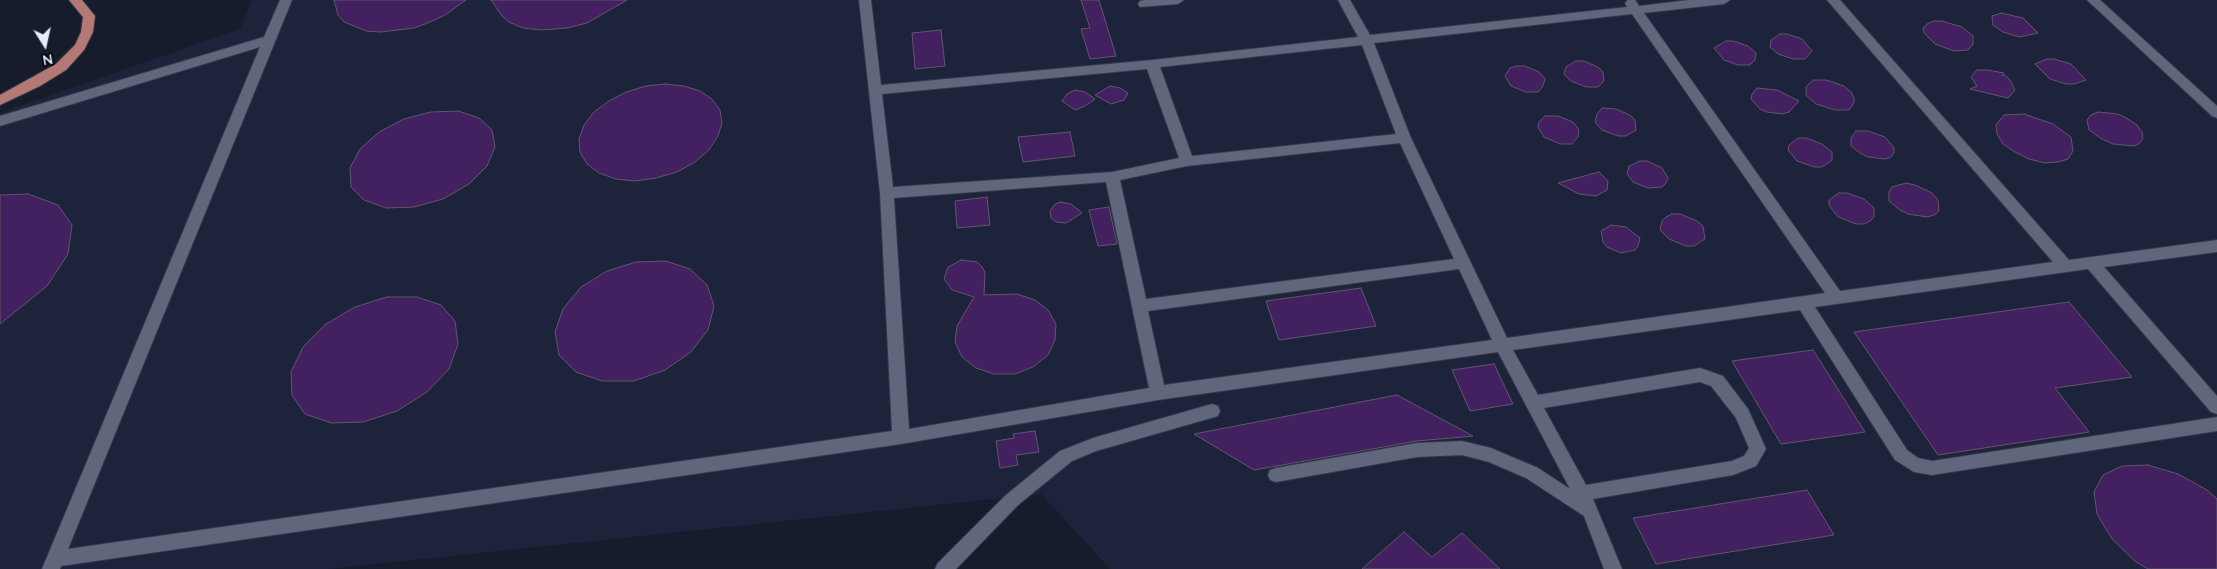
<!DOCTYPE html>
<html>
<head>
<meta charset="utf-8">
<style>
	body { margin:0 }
	#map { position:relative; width:2217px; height:569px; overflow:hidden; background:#171c2d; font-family:Quicksand,sans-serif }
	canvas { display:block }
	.north { position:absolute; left:20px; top:20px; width:50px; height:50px; -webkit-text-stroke:4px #05070e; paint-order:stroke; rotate:170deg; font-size:14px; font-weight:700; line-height:20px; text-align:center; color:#e7ebf7 }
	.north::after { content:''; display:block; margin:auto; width:18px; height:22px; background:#e7ebf7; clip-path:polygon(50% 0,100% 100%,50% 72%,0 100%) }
</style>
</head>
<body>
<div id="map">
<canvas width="2217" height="569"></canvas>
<div class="north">N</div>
</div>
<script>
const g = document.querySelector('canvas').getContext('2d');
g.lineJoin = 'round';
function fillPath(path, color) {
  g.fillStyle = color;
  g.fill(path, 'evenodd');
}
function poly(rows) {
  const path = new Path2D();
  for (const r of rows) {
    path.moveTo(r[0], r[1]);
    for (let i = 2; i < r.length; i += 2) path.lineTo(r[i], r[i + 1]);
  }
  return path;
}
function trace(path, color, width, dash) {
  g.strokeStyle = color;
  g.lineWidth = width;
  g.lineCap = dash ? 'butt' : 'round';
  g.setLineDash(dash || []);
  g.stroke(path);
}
const built = poly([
	[252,0,2217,0,2217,569,1110,569,1041,494,328,569,0,569,0,113,240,29]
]);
const building = poly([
	[334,0,466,0,445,15,430,22,414,28,381,32,366,31,344,22,338,15,334,0],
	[491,0,627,0,587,23,567,28,541,30,523,28,509,22,502,16,491,0],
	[1081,0,1099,0,1116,56,1090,59,1081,29,1090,28,1081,0],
	[2001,13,2023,18,2038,33,2019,37,2003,32,1993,25,1992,16,2001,13],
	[1934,21,1942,21,1962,27,1973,36,1973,44,1968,50,1954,51,1935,44,1924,33,1923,28,1927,24,1934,21],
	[941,30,945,66,915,69,912,33,941,30],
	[1780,34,1787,34,1802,39,1812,51,1805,59,1793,59,1778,54,1770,47,1771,40,1780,34],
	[1726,41,1733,41,1748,46,1756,53,1755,60,1750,65,1738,65,1724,60,1714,48,1726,41],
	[2047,59,2054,59,2071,64,2086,80,2074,84,2066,84,2050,79,2035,64,2047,59],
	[1576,61,1584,61,1598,67,1603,72,1604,81,1598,87,1586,87,1571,81,1564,74,1566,67,1576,61],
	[1517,66,1525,66,1539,72,1545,79,1543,86,1538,92,1526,92,1511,86,1505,76,1510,68,1517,66],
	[1977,70,1988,70,2004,73,2002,76,2005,75,2010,80,2015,90,2008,98,1970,89,1977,86,1971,77,1977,70],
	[1813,80,1826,80,1844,86,1851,92,1854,98,1854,103,1849,110,1835,110,1816,104,1806,95,1806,87,1813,80],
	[665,84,684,86,700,91,712,99,720,110,722,123,718,136,709,150,695,162,677,172,656,178,635,181,616,179,599,173,587,164,580,152,579,139,584,125,594,112,609,101,626,92,646,86,665,84],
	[1110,86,1120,88,1128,93,1124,100,1111,104,1095,95,1110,86],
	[1757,88,1777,90,1799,101,1789,112,1783,114,1767,112,1760,109,1751,99,1752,94,1757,88],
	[1075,90,1085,92,1095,99,1085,106,1075,110,1062,101,1067,94,1075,90],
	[1602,108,1616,109,1630,115,1635,120,1636,130,1626,136,1618,136,1602,130,1595,122,1597,114,1602,108],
	[458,111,479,118,492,130,495,147,487,166,469,184,443,199,414,207,386,208,364,200,351,187,350,168,360,149,379,132,404,119,431,112,458,111],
	[2098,112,2118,114,2128,119,2137,125,2142,132,2143,138,2140,143,2134,146,2113,144,2102,139,2089,130,2087,120,2091,115,2098,112],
	[2024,114,2053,124,2071,137,2073,151,2068,159,2058,162,2045,163,2029,159,2015,152,2003,144,1997,134,1996,125,2004,115,2024,114],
	[1545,116,1558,116,1573,122,1579,130,1578,137,1572,144,1560,144,1544,137,1538,127,1539,122,1545,116],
	[1856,131,1868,131,1885,137,1894,148,1894,153,1891,157,1885,159,1868,157,1860,153,1851,146,1851,138,1856,131],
	[1070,132,1075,156,1023,162,1018,137,1070,132],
	[1798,138,1806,138,1822,144,1832,152,1832,160,1822,167,1814,167,1797,161,1788,150,1789,145,1798,138],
	[1640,161,1647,161,1662,168,1668,178,1666,183,1662,187,1648,188,1633,182,1627,174,1629,166,1640,161],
	[1599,172,1608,181,1607,190,1596,196,1579,194,1558,183,1599,172],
	[1906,183,1915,185,1932,193,1938,200,1939,211,1934,215,1927,217,1908,214,1900,210,1889,201,1889,192,1892,187,1906,183],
	[1839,193,1847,193,1864,199,1874,208,1874,217,1870,221,1864,224,1856,224,1838,217,1829,205,1829,200,1839,193],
	[28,194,58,205,72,225,68,254,47,286,0,324,0,195,28,194],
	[987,197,990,225,957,228,955,201,987,197],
	[1061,202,1071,204,1082,213,1066,223,1056,222,1051,218,1050,211,1055,204,1061,202],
	[1109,207,1117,244,1098,246,1089,210,1109,207],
	[1672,214,1680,214,1697,221,1703,226,1705,239,1694,246,1686,246,1669,239,1660,230,1662,221,1666,217,1672,214],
	[1611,225,1626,227,1640,238,1638,246,1635,250,1621,253,1607,247,1603,242,1601,231,1611,225],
	[961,260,977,262,982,267,985,272,984,295,1017,294,1035,300,1048,310,1056,324,1055,340,1048,355,1033,367,1015,374,994,374,976,368,962,357,955,342,957,326,974,297,952,290,944,279,948,267,961,260],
	[666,261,690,269,707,285,714,306,708,330,691,352,665,370,634,381,602,381,576,372,559,355,555,332,563,309,581,287,607,271,636,262,666,261],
	[1361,288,1376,326,1279,340,1266,301,1361,288],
	[387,297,417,297,441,305,455,321,458,344,449,369,427,392,397,411,363,422,331,423,305,414,292,395,291,372,303,347,326,324,355,307,387,297],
	[2069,302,2132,377,2055,388,2089,432,1938,455,1854,332,2069,302],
	[1813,350,1865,432,1781,444,1732,361,1813,350],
	[1494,364,1513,404,1470,411,1452,370,1494,364],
	[1397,395,1473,436,1417,441,1254,470,1194,434,1397,395],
	[1035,431,1039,452,1016,455,1018,465,1000,468,996,441,1014,438,1013,434,1035,431],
	[2148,465,2178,474,2207,490,2217,499,2217,569,2148,569,2136,562,2112,539,2097,514,2094,492,2103,475,2122,466,2148,465],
	[1807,490,1834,535,1656,564,1633,518,1807,490],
	[1404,532,1432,557,1462,533,1500,569,1362,569,1404,532]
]);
const minor = poly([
	[280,0,292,0,68,549,892,431,880,193,859,0,871,0,881,85,1152,60,1358,37,1338,0,1350,0,1370,35,1627,7,1625,3,1628,0,1635,0,1639,6,1689,0,1730,0,1724,4,1644,13,1840,291,2053,262,1827,0,1840,0,2069,260,2217,240,2217,252,2104,267,2217,396,2217,414,2211,412,2088,269,1815,307,1907,450,1918,458,1932,461,2217,417,2217,431,1932,475,1914,472,1895,460,1800,310,1513,350,1538,395,1700,368,1723,376,1748,409,1766,449,1756,466,1733,475,1593,499,1622,569,1604,569,1584,516,1526,478,1489,462,1462,455,1417,457,1276,482,1270,480,1268,475,1270,470,1276,468,1417,443,1462,441,1491,448,1538,468,1570,489,1498,352,1158,400,901,444,61,566,60,569,42,569,260,47,0,126,0,116,264,37,280,0],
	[1632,14,1825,293,1507,338,1411,138,1374,43,1632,14],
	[1362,45,1396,134,1192,156,1160,67,1362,45],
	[1147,69,1179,158,1112,172,893,187,882,94,1147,69],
	[1400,143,1454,259,1146,299,1120,180,1187,166,1400,143],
	[1106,182,1149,388,909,429,894,198,1106,182],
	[1459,269,1492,340,1164,385,1148,311,1459,269],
	[1700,382,1711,386,1736,418,1749,448,1744,456,1732,461,1586,485,1544,408,1700,382],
	[1145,0,1184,0,1178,4,1140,7,1138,4,1140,1,1145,0],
	[2087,0,2100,0,2217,106,2217,118,2212,116,2087,0],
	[1212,404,1218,406,1220,411,1218,416,1096,451,1072,461,1018,505,956,569,935,569,938,563,1006,495,1060,451,1093,438,1212,404]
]);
const major = poly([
	[69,0,82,0,95,16,93,32,84,50,66,70,40,86,0,105,0,95,56,64,75,45,81,32,83,17,69,0]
]);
fillPath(built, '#1c233a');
fillPath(building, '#43205f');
trace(building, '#61576c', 1);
trace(minor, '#363847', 2);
trace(major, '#363847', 2);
fillPath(minor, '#60677c');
fillPath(major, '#b47975');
</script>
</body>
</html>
